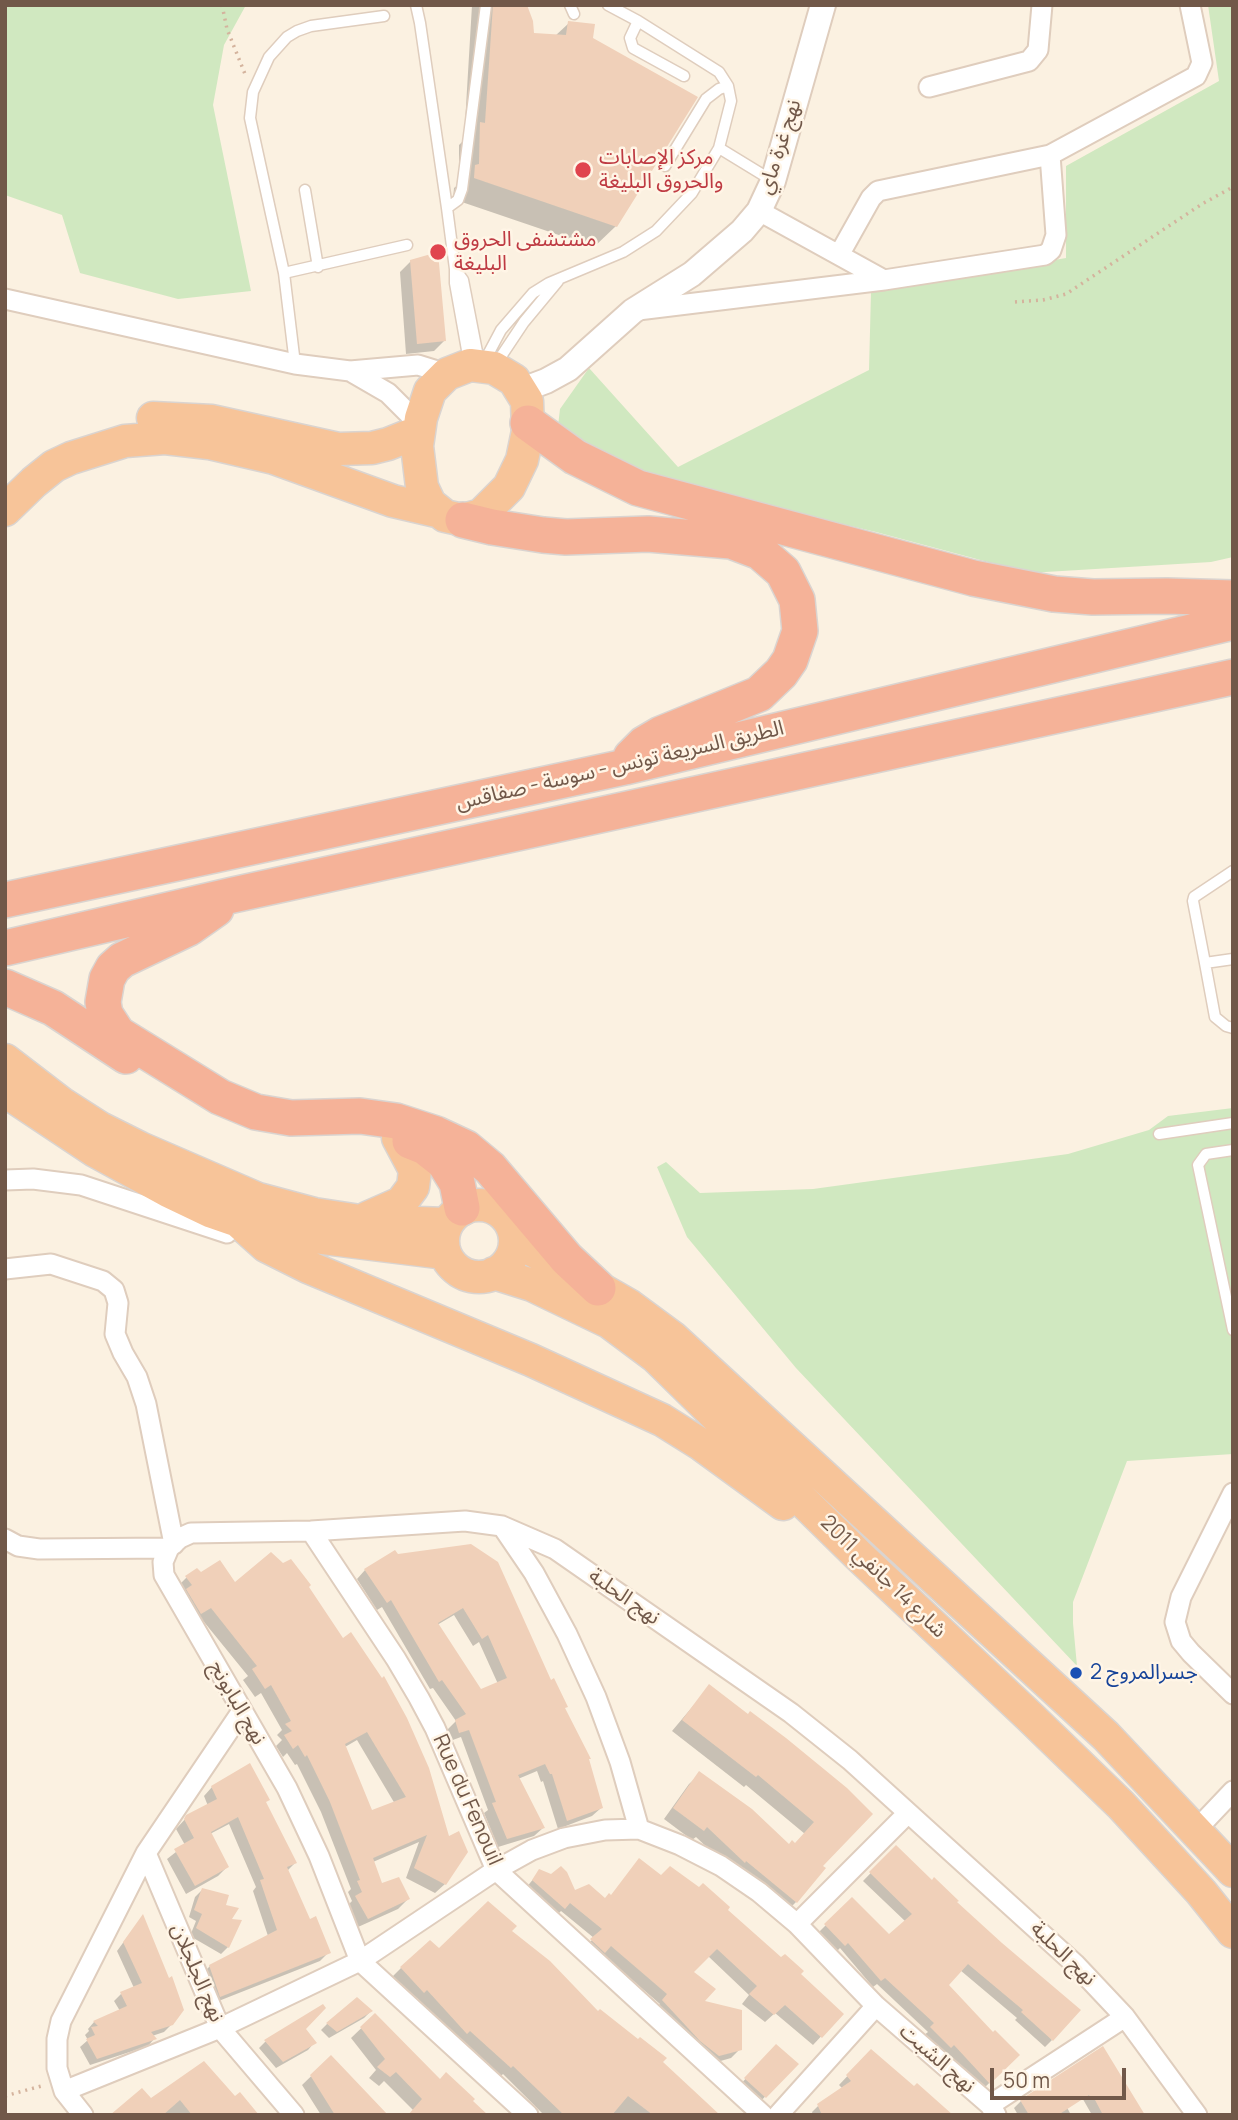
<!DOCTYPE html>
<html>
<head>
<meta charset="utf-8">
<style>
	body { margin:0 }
	#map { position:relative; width:1238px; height:2120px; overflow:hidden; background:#fbf1e1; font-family:Manrope,sans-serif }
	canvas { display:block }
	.frame { position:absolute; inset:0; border:7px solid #715849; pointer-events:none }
	.scale { position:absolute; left:990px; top:2068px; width:136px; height:32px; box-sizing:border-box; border:4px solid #715849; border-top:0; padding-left:9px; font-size:21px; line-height:24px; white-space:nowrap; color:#715849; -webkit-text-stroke:5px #fff5e6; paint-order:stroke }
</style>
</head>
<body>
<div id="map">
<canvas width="1238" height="2120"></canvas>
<div class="frame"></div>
<div class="scale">50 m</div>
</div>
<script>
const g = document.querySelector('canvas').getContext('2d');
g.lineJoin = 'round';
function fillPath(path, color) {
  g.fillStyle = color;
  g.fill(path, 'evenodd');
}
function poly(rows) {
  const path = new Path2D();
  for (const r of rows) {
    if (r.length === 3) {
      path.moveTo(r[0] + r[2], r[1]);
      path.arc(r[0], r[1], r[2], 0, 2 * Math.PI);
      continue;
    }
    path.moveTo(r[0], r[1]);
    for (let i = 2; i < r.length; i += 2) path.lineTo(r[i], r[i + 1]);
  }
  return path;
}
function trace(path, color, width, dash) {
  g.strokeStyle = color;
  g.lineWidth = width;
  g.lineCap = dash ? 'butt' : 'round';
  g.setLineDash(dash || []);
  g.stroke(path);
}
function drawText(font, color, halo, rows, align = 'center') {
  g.font = font + ' Manrope,"Noto Sans Arabic",sans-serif';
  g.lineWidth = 5;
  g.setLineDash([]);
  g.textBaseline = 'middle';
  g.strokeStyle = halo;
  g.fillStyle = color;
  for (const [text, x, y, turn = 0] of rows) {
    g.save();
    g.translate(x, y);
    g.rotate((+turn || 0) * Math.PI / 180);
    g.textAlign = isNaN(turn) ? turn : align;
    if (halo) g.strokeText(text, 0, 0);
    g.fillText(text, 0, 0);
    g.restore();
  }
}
const green = poly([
	[5,5,246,5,224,45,213,105,251,291,178,299,80,273,62,215,5,195],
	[1208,5,1233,5,1233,557,1211,562,1029,573,876,532,675,484,581,453,558,426,560,409,589,368,678,467,869,370,871,292,1066,258,1066,166,1219,81],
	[1233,1108,1233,1454,1127,1461,1073,1602,1073,1623,1077,1666,796,1368,687,1237,657,1167,666,1162,700,1193,813,1189,1068,1154,1149,1130,1168,1116]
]);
const shadow = poly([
	[472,5,525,5,532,34,555,36,569,23,591,39,616,226,594,247,453,199,454,188,459,184,459,145,464,140],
	[411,261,445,340,434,351,406,354,400,272],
	[470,1546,564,1708,601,1808,592,1816,558,1829,543,1781,541,1782,537,1771,518,1779,543,1828,534,1836,498,1847,484,1813,488,1810,461,1737,450,1741,447,1730,456,1721,433,1688,430,1689,382,1607,377,1610,357,1579,365,1570,397,1556],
	[454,1615,473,1646,479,1642,498,1684,480,1691,437,1625],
	[187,1577,234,1584,307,1587,342,1641,381,1681,445,1884,435,1893,406,1878,419,1842,373,1862,381,1885,408,1899,398,1909,358,1927,346,1907,352,1901,348,1892,351,1889,321,1812,297,1764,295,1765,287,1753,283,1757,276,1746,282,1740,277,1735,282,1730,261,1693,255,1697,243,1680,248,1676,200,1617,191,1622,177,1587],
	[357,1740,395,1804,371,1812,345,1747],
	[709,1687,846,1790,821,1866,796,1902,785,1913,733,1872,696,1837,692,1840,664,1819,689,1784,700,1774,788,1846,795,1845,805,1834,746,1785,744,1787,672,1731],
	[212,1787,264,1803,295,1863,287,1871,309,1921,328,1953,320,1961,211,2004,201,1975,210,1966,268,1936,253,1891,256,1887,229,1824,210,1834,227,1867,218,1876,186,1894,167,1859,185,1845,176,1829,187,1817,208,1806,204,1796],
	[896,1847,955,1903,1052,2040,1045,2047,1015,2020,1017,2018,960,1970,947,1985,993,2034,1018,2055,982,2090,945,2051,942,2054,924,2035,928,2032,877,1984,873,1987,840,1948,837,1951,818,1933,852,1899,888,1936,906,1922,863,1881],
	[540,1871,574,1892,604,1900,661,1877,726,1910,842,2014,813,2045,775,2013,765,2022,742,2004,749,1995,708,1956,692,1972,702,2002,740,2049,731,2058,710,2064,655,2009,660,2004,602,1954,595,1960,583,1949,594,1938,561,1911,555,1917,525,1889],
	[202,1890,223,1906,229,1920,228,1947,221,1954,190,1936,196,1921,189,1917,195,1897],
	[142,1917,172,2024,164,2032,152,2036,154,2039,148,2046,90,2065,80,2047,88,2040,85,2035,89,2031,88,2029,94,2022,120,2011,114,2001,121,1994,134,1988,117,1951],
	[509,1932,598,2013,661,2063,716,2115,544,2115,503,2074,501,2076,460,2039,457,2042,417,1998,414,2001,392,1977,401,1968,439,1951],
	[322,2006,303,2029,314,2043,308,2050,276,2068,259,2048,265,2042],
	[371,2011,364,2018,329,2038,321,2030,327,2024],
	[375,2015,440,2081,470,2101,413,2110,384,2081,379,2086,369,2078,376,2070,351,2038],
	[871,2051,914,2088,844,2090,839,2085],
	[769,2053,796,2064,758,2104,739,2086],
	[331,2057,386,2115,321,2115,302,2085],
	[1068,2073,1143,2115,1092,2115],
	[1053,2081,1071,2115,1018,2115,1014,2108,1021,2101],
	[235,2098,257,2115,113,2115,151,2100],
	[819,2105,850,2115,813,2115,812,2112]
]);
const building = poly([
	[493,5,527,5,533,21,534,33,566,35,568,21,595,24,593,38,698,97,617,227,474,178,475,165,479,164,480,122,485,123],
	[438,252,446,341,417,344,410,260],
	[471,1544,498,1562,551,1680,554,1678,568,1707,565,1708,591,1759,589,1759,603,1808,567,1821,552,1774,550,1774,545,1764,518,1775,545,1828,507,1839,492,1803,496,1802,469,1730,459,1733,455,1720,466,1714,442,1680,439,1682,391,1600,387,1603,364,1569,395,1550,398,1554],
	[463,1608,482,1639,488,1635,507,1678,481,1689,438,1623],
	[271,1552,283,1563,291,1559,311,1585,309,1587,343,1638,351,1632,382,1678,384,1676,407,1718,429,1768,449,1836,459,1831,468,1852,446,1885,414,1868,427,1835,373,1858,382,1883,399,1877,410,1899,368,1919,355,1896,362,1892,357,1881,360,1880,330,1802,307,1755,305,1757,298,1745,293,1749,284,1735,292,1731,285,1724,291,1721,271,1685,265,1689,252,1669,257,1666,211,1608,201,1614,186,1589,192,1585,185,1576,197,1568,201,1572,220,1560,235,1582],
	[367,1732,406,1797,372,1810,345,1744],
	[709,1684,748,1714,750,1711,786,1738,847,1788,873,1814,823,1866,826,1868,797,1903,746,1861,745,1863,707,1827,704,1831,673,1808,699,1771,752,1809,789,1844,792,1840,795,1843,814,1822,758,1775,756,1777,682,1720],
	[250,1763,270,1800,266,1802,297,1863,287,1867,310,1919,316,1916,331,1953,220,1997,209,1965,277,1930,260,1880,264,1879,238,1817,211,1832,229,1867,195,1886,174,1849,194,1838,184,1819,186,1815,217,1799,211,1786],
	[896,1845,932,1880,934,1877,959,1901,957,1902,1002,1943,1081,2010,1053,2041,1021,2012,1023,2010,968,1964,949,1985,993,2032,995,2030,1020,2055,990,2084,954,2045,951,2048,930,2027,934,2023,885,1978,881,1981,848,1943,845,1946,824,1924,852,1897,889,1934,912,1914,869,1872],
	[639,1858,661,1875,670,1866,699,1887,703,1883,730,1907,728,1910,781,1957,785,1954,804,1971,801,1974,844,2014,822,2038,785,2005,774,2015,749,1994,757,1986,717,1949,694,1972,716,1989,705,2001,742,2010,742,2050,719,2056,700,2041,662,2000,667,1994,611,1946,605,1953,590,1939,602,1929,570,1903,565,1909,532,1880,539,1869,551,1874,561,1866,567,1872,575,1890,589,1884,605,1898,609,1893,611,1895],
	[202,1888,229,1895,226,1905,239,1908,232,1919,242,1920,229,1948,196,1928,202,1914,194,1910],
	[488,1901,517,1926,512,1931,550,1961,598,2011,600,2009,638,2039,640,2037,667,2058,663,2062,720,2115,653,2115,628,2096,612,2115,564,2115,513,2066,511,2068,470,2031,467,2034,427,1990,424,1993,400,1967,430,1940,439,1948],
	[143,1914,169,1978,172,1976,184,2010,173,2025,151,2032,157,2039,97,2059,86,2039,95,2035,91,2027,98,2026,93,2021,127,2006,120,1992,142,1983,123,1942],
	[357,1997,373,2011,337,2032,326,2023],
	[323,2004,326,2008,306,2029,317,2043,283,2062,264,2040],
	[375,2013,440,2079,446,2072,475,2099,473,2101,488,2115,408,2115,422,2099,396,2072,390,2077,377,2067,385,2059,360,2027],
	[776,2044,799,2064,766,2098,744,2078],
	[1103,2046,1145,2115,1103,2115,1094,2098,1092,2100,1089,2095,1058,2115,1029,2115,1020,2100],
	[871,2049,914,2086,917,2083,953,2115,822,2115,817,2104,851,2081,846,2075],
	[331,2055,388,2115,335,2115,310,2075],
	[204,2061,235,2096,240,2092,259,2115,192,2115,180,2100,163,2115,110,2115,142,2088,151,2098]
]);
const path = poly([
	[222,5,227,29,245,74],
	[1015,302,1043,300,1066,294,1202,204,1233,187],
	[5,2096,45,2085]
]);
const service = poly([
	[416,5,420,23,447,208,455,269,455,283,469,361],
	[570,5,574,14],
	[638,21,630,38,633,48,684,76],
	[719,148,773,181],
	[665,166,706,99,719,89,728,86],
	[305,190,318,267],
	[447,208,458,200,462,189,486,5],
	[455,269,463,280,479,362],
	[284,273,407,245],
	[484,362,501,330,533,293,549,283,623,252,656,231,692,193,719,148,731,101,728,86,719,72,638,21,608,5],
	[295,364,284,273,250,118,253,92,269,57,287,37,297,31,311,26,384,16],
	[496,364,524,322,558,281],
	[1233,959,1205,963,1215,1017,1226,1026,1233,1028],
	[1205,963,1193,901,1194,897,1233,871],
	[1159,1134,1233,1123],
	[1233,1150,1206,1154,1198,1165,1233,1330]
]);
const minor = poly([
	[929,87,1029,61,1038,50,1042,5],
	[759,211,884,280],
	[839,255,871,198,878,191,1050,155,1196,76,1202,63,1190,5],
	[5,299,295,364,350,371,418,365,447,374],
	[638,310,884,280,1045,255,1051,250,1056,235,1050,155],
	[350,371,388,393,419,424],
	[5,1180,33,1179,81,1185,227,1233],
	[5,1269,51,1264,103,1281,114,1290,118,1303,115,1334,123,1353,137,1377,146,1404,174,1544],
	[1233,1493,1181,1597,1175,1622,1181,1641,1191,1653,1233,1694],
	[502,1526,534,1573,567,1634,596,1697,620,1762,639,1829],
	[311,1531,396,1659,419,1698,435,1728,496,1870,763,2115],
	[5,1539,18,1546,39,1549,169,1548],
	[1196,1830,1233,1791],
	[146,1853,220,2028,294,2115],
	[797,1924,908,1813],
	[64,2091,220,2028,360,1961,496,1870,532,1850,564,1838,605,1830,639,1829,680,1845,721,1866,759,1892,797,1924,876,2006,990,2105,996,2115],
	[990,2105,1125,2017],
	[83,2115,64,2091,57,2068,57,2039,61,2021,146,1853,242,1711],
	[528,2115,360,1961,319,1856,287,1788,164,1575,163,1562,169,1548,180,1538,191,1533,311,1531,465,1521,502,1526,555,1549,791,1713,850,1760,1075,1964,1125,2017,1197,2115],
	[778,2115,876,2006]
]);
const tertiary = poly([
	[522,390,546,381,568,369,633,311,692,274,742,231,759,211,773,181,823,5]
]);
const trunk = poly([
	[470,365,494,368,514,380,527,401,528,431,522,460,509,487,481,515,463,520,445,516,430,504,422,487,417,446,421,418,430,391,447,374,470,365],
	[153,418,212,421,339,449,372,448,388,444,418,432],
	[5,510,34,482,54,466,71,458,125,441,165,438,209,443,274,458,393,501,436,511],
	[5,1060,61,1103,100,1128,140,1148,258,1199,314,1214,360,1221,447,1224],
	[5,1091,95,1151,168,1191,212,1212,238,1221,307,1236,445,1253],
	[479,1241,36],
	[367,1218,401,1203,413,1187,415,1170,398,1138],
	[238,1221,266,1246,308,1267,531,1360,662,1420,702,1445,783,1504],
	[515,1240,630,1306,672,1337,1106,1736,1233,1871],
	[494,1273,532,1285,609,1322,656,1357,860,1557,1028,1715,1121,1805,1201,1892,1233,1932]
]);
const motorway = poly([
	[528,423,575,457,638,488,973,578,1054,594,1093,597,1167,596,1233,598],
	[463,520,492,527,543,535,566,537,648,534,731,541,760,552,783,572,797,600,800,631,790,660,781,673,759,694,661,734,644,744,631,757],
	[5,900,625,767,1233,622],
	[216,909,189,928,122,960,113,968,107,979,103,1002,105,1014,118,1034,220,1097,256,1112,291,1118,360,1116,396,1121,436,1134,466,1148,490,1168,567,1259,598,1288],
	[5,948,233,895,1233,677],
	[5,987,53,1008,126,1056],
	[410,1141,425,1147,444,1162,457,1183,462,1208]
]);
const markers = [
	[583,170,9,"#e0444e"],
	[438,252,9,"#e0444e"],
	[1076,1673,7,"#1a4fb4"]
];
const streetNames = [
	["نهج غرة ماي",780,147,-72],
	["الطريق السريعة تونس - سوسة - صفاقس",620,766,-13],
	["شارع 14 جانفي 2011",883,1577,44],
	["نهج الحلبة",624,1597,35],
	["نهج البابونج",237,1703,60],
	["Rue du Fenouil",467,1800,66],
	["نهج الحلبة",1063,1954,44],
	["نهج الجلجلان",197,1973,67],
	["نهج الشبت",937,2059,41]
];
const healthNames = [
	["مركز الإصابات",599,158],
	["والحروق البليغة",599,182],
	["مشتشفى الحروق",454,240],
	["البليغة",454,264]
];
const transitNames = [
	["جسرالمروج 2",1090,1673]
];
fillPath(green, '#d0e8c0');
fillPath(shadow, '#0003');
fillPath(building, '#f0d0b9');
trace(service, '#dfcdbd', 13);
trace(minor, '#dfcdbd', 23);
trace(tertiary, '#dfcdbd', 28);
trace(trunk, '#dad4d0', 35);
trace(motorway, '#dad4d0', 38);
trace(path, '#d4b39d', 3.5, [2, 5]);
trace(service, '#fff', 10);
trace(minor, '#fff', 19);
trace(tertiary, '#fff', 24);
trace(trunk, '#f7c499', 32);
trace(motorway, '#f5b298', 35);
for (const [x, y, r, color] of markers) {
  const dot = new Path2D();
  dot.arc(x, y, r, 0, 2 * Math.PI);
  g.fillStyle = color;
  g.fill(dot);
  trace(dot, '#fff5e6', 2.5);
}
drawText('21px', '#715849', '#fff5e6', streetNames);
drawText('21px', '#be3a42', '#fff5e6', healthNames, 'left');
drawText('21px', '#164399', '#fff5e6', transitNames, 'left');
</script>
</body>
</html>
